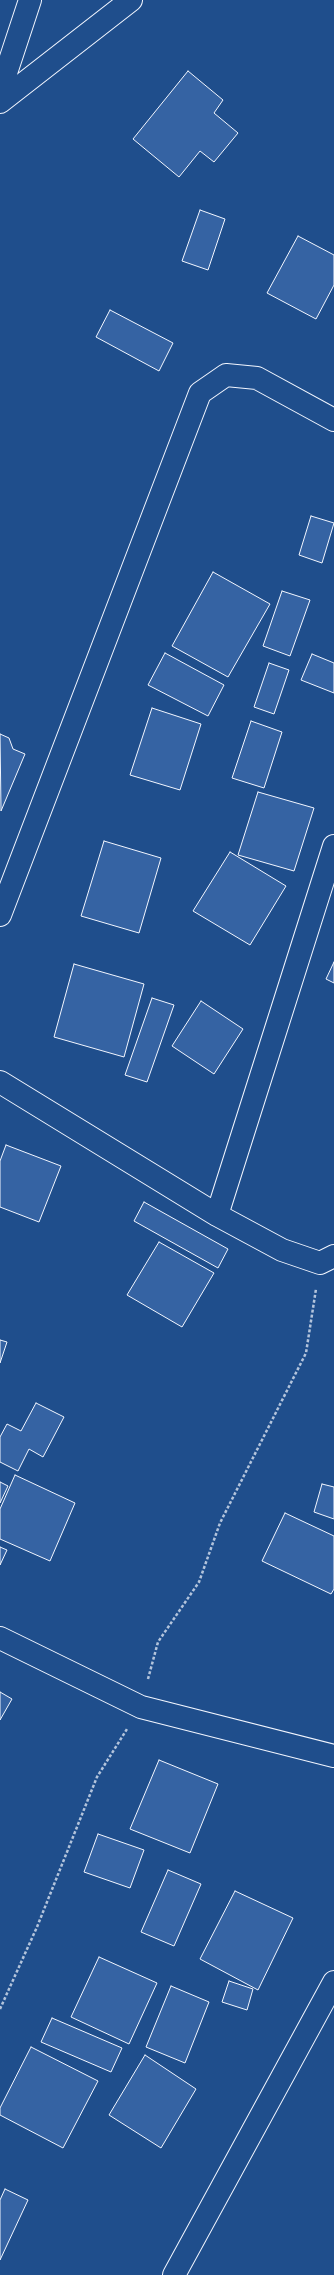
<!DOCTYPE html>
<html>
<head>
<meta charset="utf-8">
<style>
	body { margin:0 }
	canvas { display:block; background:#1f4e8c }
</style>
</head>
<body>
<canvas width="334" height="2275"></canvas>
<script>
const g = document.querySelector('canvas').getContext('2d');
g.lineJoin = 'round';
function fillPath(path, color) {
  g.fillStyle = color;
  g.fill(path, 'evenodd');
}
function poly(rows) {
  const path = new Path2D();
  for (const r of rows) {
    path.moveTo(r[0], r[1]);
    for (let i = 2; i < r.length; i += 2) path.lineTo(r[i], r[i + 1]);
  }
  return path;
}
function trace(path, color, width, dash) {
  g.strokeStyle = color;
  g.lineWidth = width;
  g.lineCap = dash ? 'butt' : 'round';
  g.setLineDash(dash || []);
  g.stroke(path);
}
const building = poly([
	[188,71,223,100,214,113,238,133,214,162,200,151,179,177,133,139,188,71],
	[200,210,225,219,208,270,182,261,200,210],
	[298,236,334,255,334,285,316,319,267,293,298,236],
	[110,310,173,343,159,371,96,337,110,310],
	[311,516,334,523,322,563,299,555,311,516],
	[213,572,270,604,228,677,172,646,213,572],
	[282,591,310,600,290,656,263,646,282,591],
	[165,653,224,685,208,716,148,685,165,653],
	[312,654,334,663,334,693,301,680,312,654],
	[269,663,289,670,274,714,254,707,269,663],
	[152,708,201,724,180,790,130,775,152,708],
	[251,721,282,732,264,788,232,778,251,721],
	[0,734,9,738,13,749,25,754,1,811,0,734],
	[258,792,314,808,294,871,238,855,258,792],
	[104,841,161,858,139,933,81,916,104,841],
	[230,852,286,886,250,945,193,911,230,852],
	[334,962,334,983,326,979,334,962],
	[74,964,144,984,124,1057,54,1037,74,964],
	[152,998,174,1005,147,1082,125,1075,152,998],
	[201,1001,243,1029,214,1074,172,1046,201,1001],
	[6,1145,61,1166,39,1222,0,1207,0,1161,6,1145],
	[144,1202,228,1249,218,1268,134,1221,144,1202],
	[159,1242,214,1273,182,1327,127,1295,159,1242],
	[0,1340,7,1342,0,1363,0,1340],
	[36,1403,64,1417,43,1457,29,1449,18,1471,0,1462,0,1437,7,1424,21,1431,36,1403],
	[15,1475,75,1503,50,1561,0,1539,0,1509,15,1475],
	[0,1482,8,1486,0,1503,0,1482],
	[322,1484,334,1487,334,1519,314,1512,322,1484],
	[285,1513,334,1536,334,1589,331,1594,262,1561,285,1513],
	[0,1547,7,1550,0,1565,0,1547],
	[0,1692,12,1699,0,1720,0,1692],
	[159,1760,218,1784,190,1853,130,1829,159,1760],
	[98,1834,144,1850,130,1888,84,1872,98,1834],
	[168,1870,201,1884,174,1946,141,1932,168,1870],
	[235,1891,293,1918,258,1990,200,1959,235,1891],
	[99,1957,157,1983,129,2044,71,2017,99,1957],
	[229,1981,253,1989,247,2010,222,2002,229,1981],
	[171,1986,209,2002,185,2063,146,2047,171,1986],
	[52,2018,122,2048,111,2072,41,2042,52,2018],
	[31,2047,98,2081,63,2148,0,2115,0,2108,31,2047],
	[145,2055,196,2089,161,2148,109,2115,145,2055],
	[5,2189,28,2200,0,2260,0,2200,5,2189]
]);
const path = poly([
	[148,1679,158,1642,199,1582,220,1523,306,1353,316,1289],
	[0,2009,37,1927,97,1777,127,1729]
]);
const minor = poly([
	[0,91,30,0],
	[0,102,131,0],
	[0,915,200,393,226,375,257,378,334,420],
	[0,1082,217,1215,282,1250,320,1263,334,1256],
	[217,1215,334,846],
	[0,1638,141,1707,334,1756],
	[174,2275,334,1982]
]);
fillPath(building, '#3563a3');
trace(building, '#f2f6ff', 1);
trace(minor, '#f2f6ff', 24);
trace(path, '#b3c4dc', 2.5, [3, 2]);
trace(minor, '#1f4e8c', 22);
</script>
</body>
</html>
